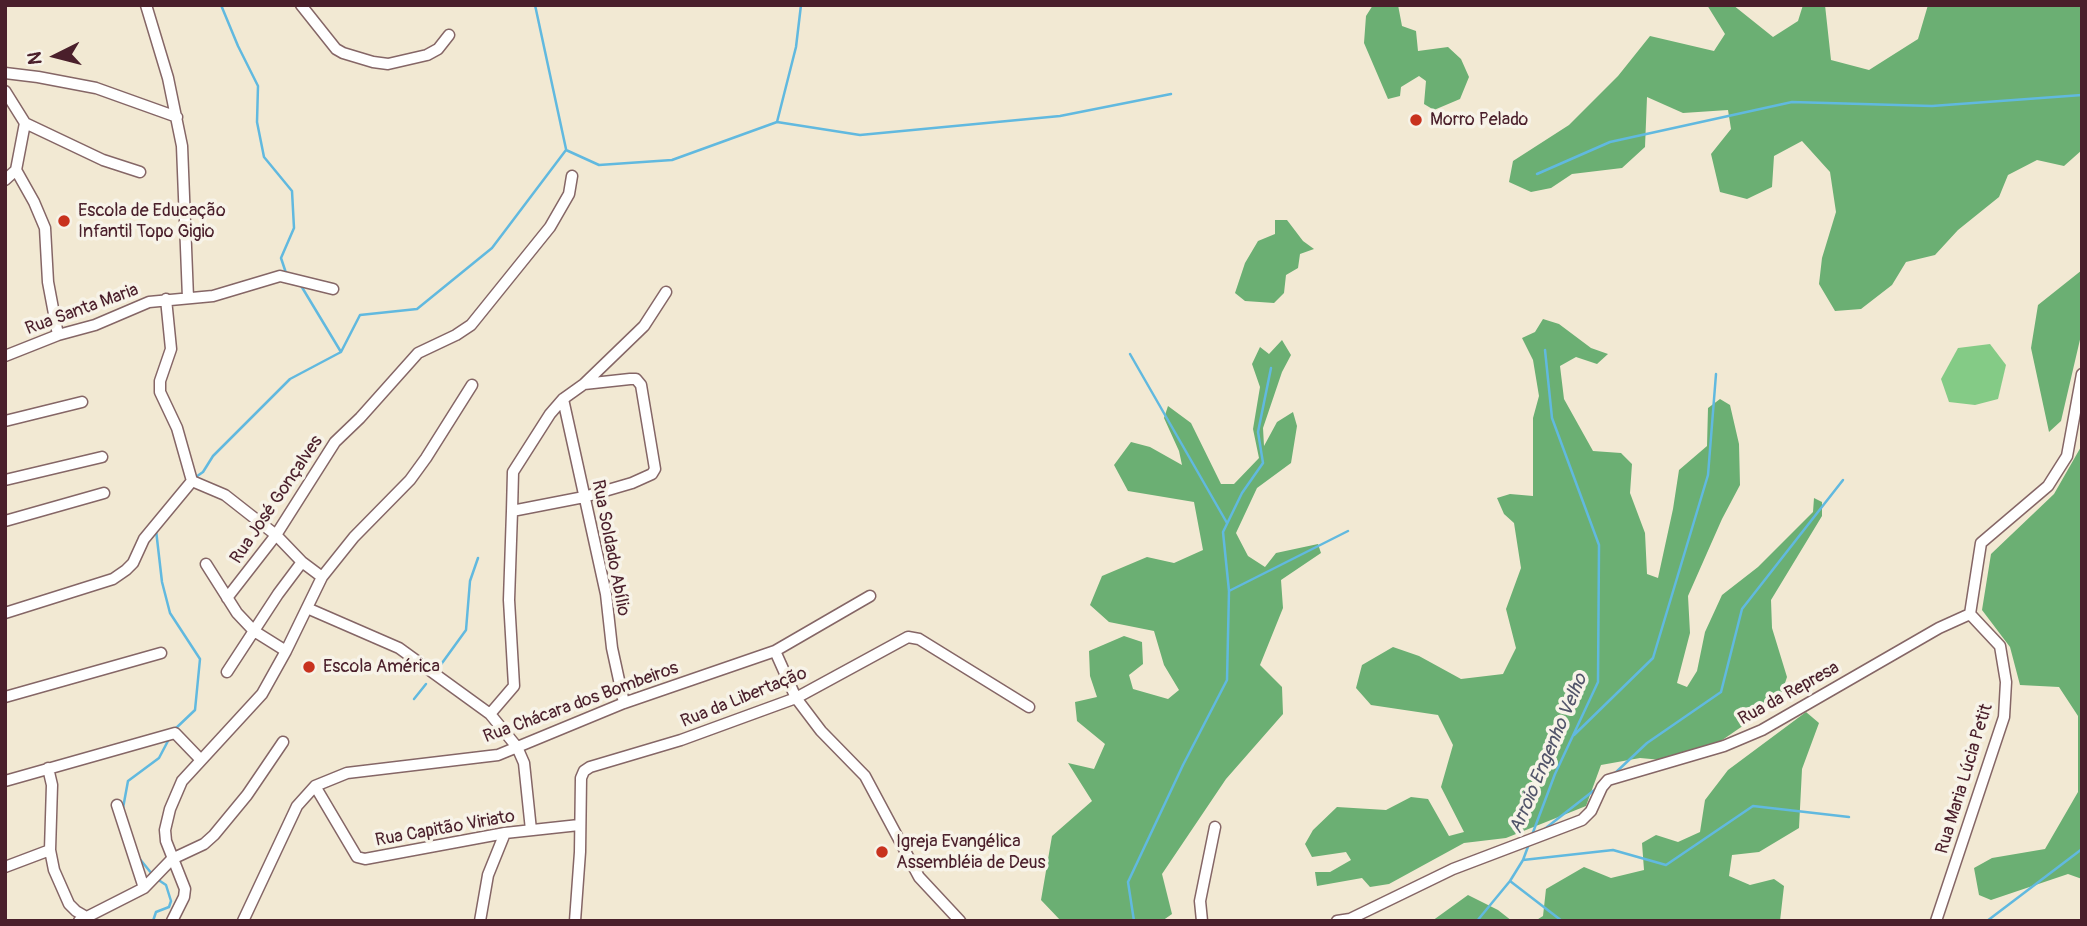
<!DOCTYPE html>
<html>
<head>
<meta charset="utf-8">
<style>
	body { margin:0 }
	#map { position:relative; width:2087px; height:926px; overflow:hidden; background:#f2e9d3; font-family:Pangolin,sans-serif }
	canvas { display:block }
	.frame { position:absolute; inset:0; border:7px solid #4a1f2b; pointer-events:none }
	.north { position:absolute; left:21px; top:21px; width:70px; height:70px; -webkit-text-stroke:5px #f7f3e8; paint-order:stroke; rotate:264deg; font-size:19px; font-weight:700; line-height:28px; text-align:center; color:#4a1f2b }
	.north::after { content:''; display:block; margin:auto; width:24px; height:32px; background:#4a1f2b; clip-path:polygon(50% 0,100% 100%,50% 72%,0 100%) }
</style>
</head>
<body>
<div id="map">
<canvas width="2087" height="926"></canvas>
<div class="frame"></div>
<div class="north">N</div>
</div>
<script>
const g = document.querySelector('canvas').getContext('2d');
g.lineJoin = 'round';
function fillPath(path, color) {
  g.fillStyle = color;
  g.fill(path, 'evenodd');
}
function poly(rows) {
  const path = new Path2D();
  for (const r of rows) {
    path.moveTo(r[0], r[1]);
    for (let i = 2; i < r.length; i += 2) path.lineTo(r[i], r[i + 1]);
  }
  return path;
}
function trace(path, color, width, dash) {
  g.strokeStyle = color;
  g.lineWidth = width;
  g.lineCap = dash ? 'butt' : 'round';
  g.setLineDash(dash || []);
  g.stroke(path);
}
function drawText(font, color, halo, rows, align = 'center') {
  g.font = font + ' Pangolin,sans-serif';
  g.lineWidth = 7;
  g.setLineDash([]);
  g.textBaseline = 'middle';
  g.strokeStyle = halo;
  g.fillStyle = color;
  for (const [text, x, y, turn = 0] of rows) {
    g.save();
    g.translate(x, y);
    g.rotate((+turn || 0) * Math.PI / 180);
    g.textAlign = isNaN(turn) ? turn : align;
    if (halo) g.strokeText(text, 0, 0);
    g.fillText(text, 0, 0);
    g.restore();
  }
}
const green = poly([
	[1990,344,2006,365,1998,399,1975,405,1949,402,1941,379,1958,348]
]);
const forest = poly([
	[1373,5,1398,5,1402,26,1416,31,1418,51,1448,47,1461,59,1469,77,1460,99,1434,110,1424,104,1426,81,1419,76,1401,87,1400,96,1388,99,1364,43,1366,16],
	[1707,5,1733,5,1773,37,1798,21,1803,5,1825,5,1831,60,1869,70,1918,39,1928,5,2082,5,2082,150,2064,166,2037,160,2008,175,1999,197,1958,230,1935,255,1906,262,1892,285,1861,309,1835,311,1819,284,1822,258,1836,212,1830,172,1802,141,1774,156,1772,187,1747,199,1720,192,1711,154,1731,129,1728,110,1683,113,1647,97,1645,147,1622,168,1572,174,1551,188,1531,192,1509,182,1513,161,1569,125,1618,76,1650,36,1714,51,1725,34],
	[1275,220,1287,220,1303,241,1314,249,1300,254,1298,268,1286,275,1284,293,1274,303,1245,301,1235,293,1245,263,1258,241,1275,234],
	[2082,270,2082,331,2061,421,2049,432,2031,348,2038,305],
	[1543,319,1559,324,1591,348,1608,354,1597,364,1576,357,1560,366,1564,399,1593,451,1621,453,1632,464,1630,493,1645,533,1647,574,1658,578,1673,509,1679,470,1707,446,1708,408,1720,399,1730,405,1739,444,1740,485,1722,519,1688,596,1690,633,1677,683,1687,687,1697,671,1705,632,1722,595,1758,567,1813,512,1814,498,1822,502,1822,516,1771,600,1772,628,1787,677,1779,701,1715,745,1673,761,1640,758,1601,765,1586,806,1506,838,1464,843,1389,884,1370,887,1362,878,1317,886,1315,872,1330,872,1351,860,1346,852,1312,857,1305,844,1313,830,1337,807,1386,810,1411,797,1428,799,1449,836,1464,832,1441,787,1453,745,1438,715,1371,705,1356,688,1362,665,1393,647,1419,656,1461,679,1503,674,1516,648,1506,609,1521,568,1514,523,1504,514,1497,498,1510,494,1533,496,1533,418,1539,396,1533,360,1522,338,1535,332],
	[1282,340,1291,355,1282,372,1263,428,1264,446,1277,422,1293,412,1297,426,1291,463,1257,488,1236,533,1248,556,1265,567,1276,553,1318,544,1321,553,1281,580,1283,608,1260,665,1282,687,1283,714,1226,779,1162,874,1172,914,1162,921,1061,921,1041,900,1052,836,1092,801,1068,763,1094,769,1105,744,1077,721,1075,702,1097,697,1090,676,1089,651,1124,636,1142,642,1143,664,1129,675,1133,689,1168,699,1179,690,1164,665,1154,631,1109,622,1090,605,1102,576,1147,557,1174,563,1203,550,1194,502,1128,491,1114,465,1131,442,1150,447,1182,465,1179,451,1164,418,1168,406,1191,423,1221,484,1234,484,1259,458,1253,429,1260,387,1252,364,1260,347,1269,354],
	[2082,445,2082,879,2068,874,1991,900,1979,895,1974,868,1992,858,2045,849,2078,792,2078,716,2059,687,2020,685,2010,647,1982,610,1991,554,2054,494],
	[1806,712,1819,723,1802,769,1799,828,1759,852,1732,855,1729,876,1750,885,1774,879,1784,886,1780,921,1535,921,1543,916,1546,889,1584,867,1611,878,1644,870,1642,843,1656,835,1678,842,1700,832,1705,800,1728,770],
	[1468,895,1498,910,1512,921,1432,921]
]);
const stream = poly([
	[221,5,238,46,258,86,257,122,264,157,292,191,294,228,281,258,286,273],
	[535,5,566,149],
	[777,122,796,47,801,5],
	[1537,174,1610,142,1792,102,1932,106,2082,95],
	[300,284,341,352],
	[1130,354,1227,523],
	[193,479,203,472,213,456,290,379,341,352,360,315,417,309,492,248,566,150,599,165,672,160,777,122,860,135,1060,116,1171,94],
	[156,530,162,582,170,613,200,659,195,710,174,730],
	[1229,591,1348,531],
	[437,670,466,630,470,581,478,558],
	[414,699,426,684],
	[1574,735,1653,658,1708,475,1716,374],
	[1613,775,1647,743,1721,692,1742,609,1843,480],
	[123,808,128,781,159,758,169,739],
	[1542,831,1597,788],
	[1532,835,1555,774,1598,682,1599,545,1552,418,1545,350],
	[139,858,152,874],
	[1523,860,1613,850,1666,865,1753,806,1849,817],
	[1510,881,1562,921],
	[153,921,156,912,169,907,171,901,166,885,157,879],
	[1134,921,1128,882,1183,765,1227,680,1229,591,1223,532,1242,493,1263,463,1258,432,1271,368],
	[1477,921,1510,881,1523,860,1529,844],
	[1987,921,2082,849]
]);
const street = poly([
	[146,5,168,78,182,146,188,298],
	[301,5,336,49,343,53,373,62,388,64,427,55,438,49,449,35],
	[5,73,38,77,96,88,177,117],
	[5,91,25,123,103,160,140,172],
	[25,123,16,170,34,202,45,228,48,282,58,335],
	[5,180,16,170],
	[166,299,171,349,160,381,160,392,177,428,192,481],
	[5,356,58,335,95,325,149,302,213,296,280,276,333,289],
	[563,399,606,594,612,648,624,703],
	[5,421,82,402],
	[5,480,102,457],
	[192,481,225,495,276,535,302,562,322,577],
	[512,511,513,472,550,414,563,399,584,384,644,326,666,292],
	[5,521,104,493],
	[206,564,237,613,254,631,286,651],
	[227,598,276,535,335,442,360,418,418,353,456,335,471,325,550,227,569,194,572,176],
	[307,608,399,648,490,714,517,747,524,763,531,830],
	[5,613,113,579,126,570,133,563,144,539,192,481],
	[1970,614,1981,543,2048,486,2067,456,2082,374],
	[775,651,796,698,821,731,865,776,919,877,960,921],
	[227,672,278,594,302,562],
	[5,697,161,653],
	[490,714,514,686,509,600,512,511,584,497,632,483,652,474,655,469,641,385,636,379,630,379,584,384],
	[48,768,52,785,50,850,54,870,69,904,76,911,88,918],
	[5,781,175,733,201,760],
	[315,786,357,857,365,859,505,833,579,825],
	[117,805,144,888],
	[5,867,50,850],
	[79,921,144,888,172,859,204,844,214,835,247,795,283,742],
	[172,921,184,897,185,889,166,841,165,830,170,809,182,781,262,694,286,651,322,577,354,537,410,480,426,458,472,385],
	[243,921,297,806,315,786,347,773,498,755,624,703,775,651,870,596],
	[480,921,488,875,505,833],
	[575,921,580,852,581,778,584,771,590,767,681,740,796,698,908,637,919,639,1029,707],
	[1202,921,1200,901,1215,827],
	[1337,921,1350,919,1453,869,1582,820,1591,811,1602,787,1608,780,1724,746,1762,730,1939,628,1970,614],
	[1936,921,2004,717,2006,682,2000,646,1970,614]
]);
const markers = [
	[1416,120,7,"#c8321e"],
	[64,221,7,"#c8321e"],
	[309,667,7,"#c8321e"],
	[882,852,7,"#c8321e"]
];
const poiNames = [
	["Morro Pelado",1430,120],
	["Escola de Educação",78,211],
	["Infantil Topo Gigio",78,232],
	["Escola América",323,667],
	["Igreja Evangélica",896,842],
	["Assembléia de Deus",896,863]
];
const streetNames = [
	["Rua Santa Maria",82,310,-20],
	["Rua José Gonçalves",277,500,-56],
	["Rua Soldado Abílio",610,548,79],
	["Rua da Represa",1789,694,-29],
	["Rua da Libertação",744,698,-22],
	["Rua Chácara dos Bombeiros",581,703,-20],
	["Rua Maria Lúcia Petit",1965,779,-73],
	["Rua Capitão Viriato",445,829,-10]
];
const waterNames = [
	["Arroio Engenho Velho",1549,754,-67]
];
fillPath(green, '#84cb86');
fillPath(forest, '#6baf73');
trace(stream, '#61b9df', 2.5);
trace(street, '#856666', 13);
trace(street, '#fff', 10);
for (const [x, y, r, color] of markers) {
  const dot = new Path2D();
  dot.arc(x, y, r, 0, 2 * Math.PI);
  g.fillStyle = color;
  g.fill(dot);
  trace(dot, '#f7f3e8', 2.5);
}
drawText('18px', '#4a1f2b', '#f7f3e8', poiNames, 'left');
drawText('18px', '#4a1f2b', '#f7f3e8', streetNames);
drawText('italic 19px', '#52556a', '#f7f3e8', waterNames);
</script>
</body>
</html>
